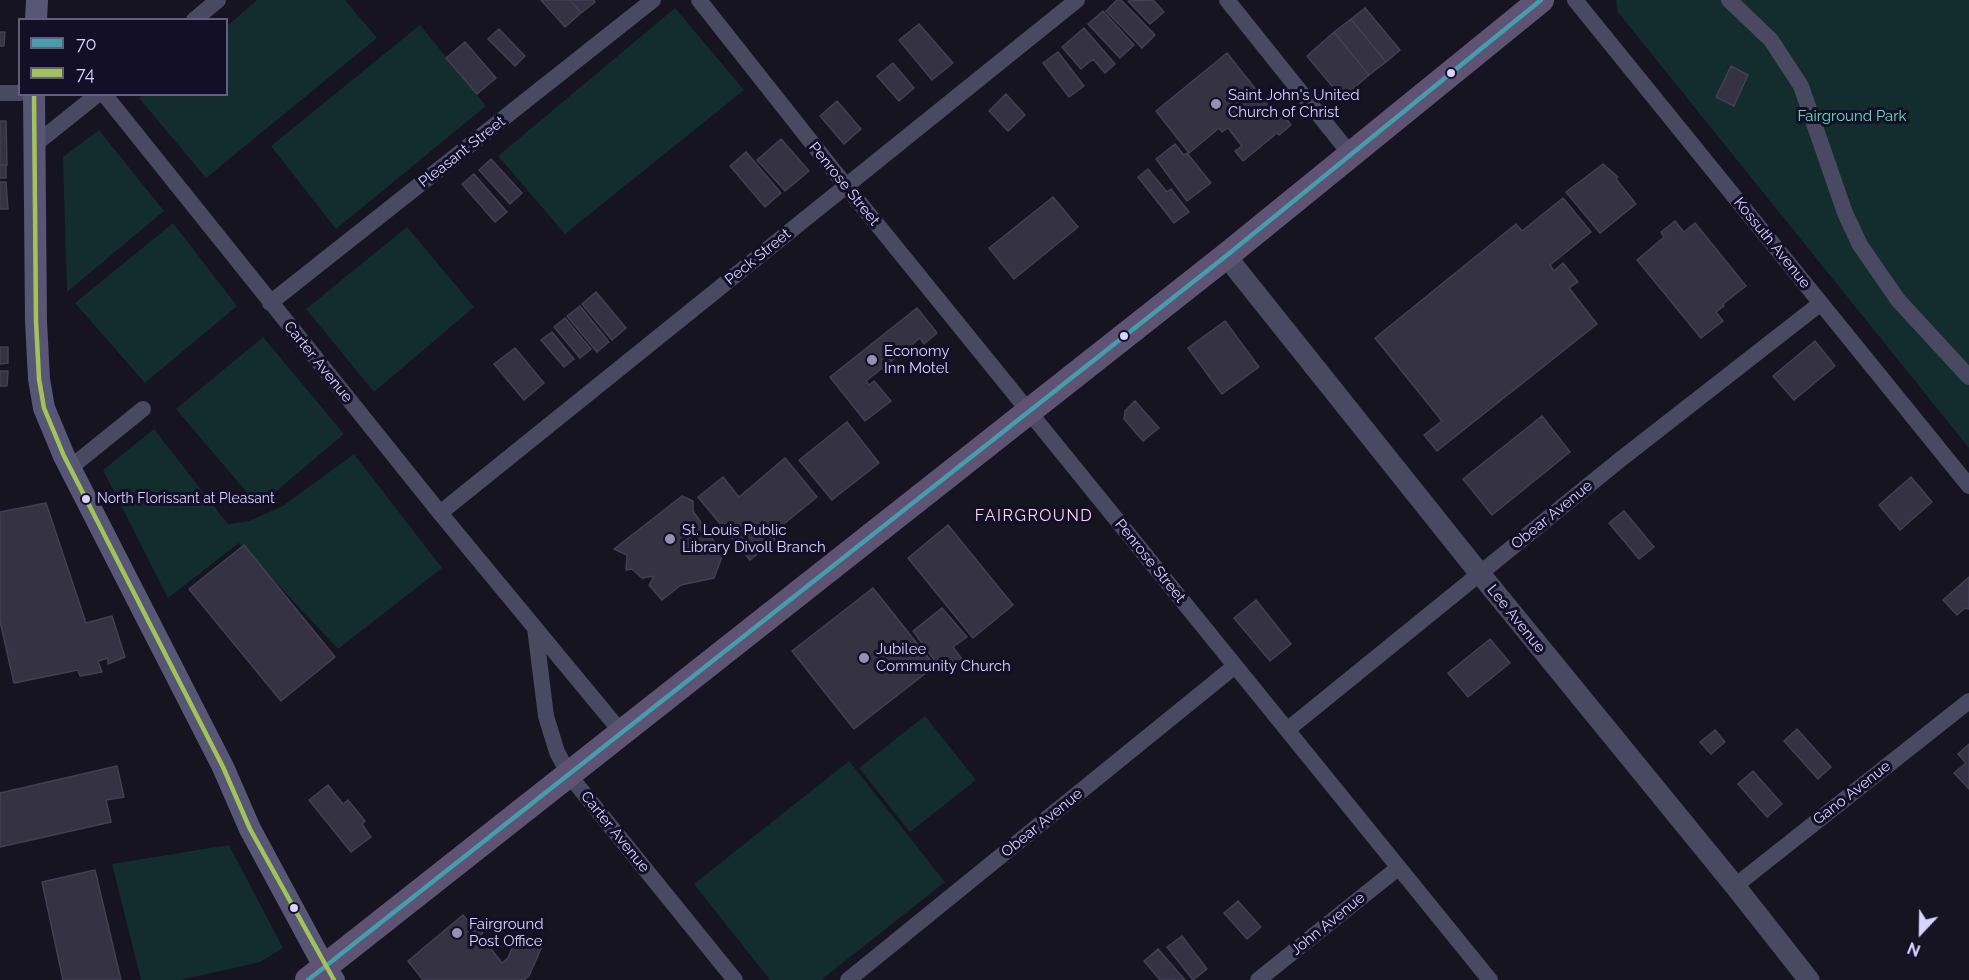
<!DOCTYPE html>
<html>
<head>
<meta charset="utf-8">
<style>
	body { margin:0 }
	#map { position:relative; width:1969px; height:980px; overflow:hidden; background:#161421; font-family:Raleway,sans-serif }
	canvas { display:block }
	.legend { position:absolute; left:18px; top:18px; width:210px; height:78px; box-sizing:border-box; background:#130f26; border:2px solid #625e7d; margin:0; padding:8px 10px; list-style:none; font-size:18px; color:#d9d4ff }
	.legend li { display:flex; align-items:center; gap:12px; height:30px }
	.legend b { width:30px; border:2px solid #625e7d }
	.north { position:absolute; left:1891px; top:902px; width:60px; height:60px; -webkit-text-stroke:4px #130f26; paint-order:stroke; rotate:202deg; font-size:16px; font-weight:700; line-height:24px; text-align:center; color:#d9d4ff }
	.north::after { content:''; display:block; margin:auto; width:21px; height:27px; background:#d9d4ff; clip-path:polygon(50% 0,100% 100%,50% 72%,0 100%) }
</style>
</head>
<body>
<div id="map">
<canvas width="1969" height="980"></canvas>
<ul class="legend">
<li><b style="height:8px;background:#469dad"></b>70</li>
<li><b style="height:8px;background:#a3c25b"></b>74</li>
</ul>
<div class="north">N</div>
</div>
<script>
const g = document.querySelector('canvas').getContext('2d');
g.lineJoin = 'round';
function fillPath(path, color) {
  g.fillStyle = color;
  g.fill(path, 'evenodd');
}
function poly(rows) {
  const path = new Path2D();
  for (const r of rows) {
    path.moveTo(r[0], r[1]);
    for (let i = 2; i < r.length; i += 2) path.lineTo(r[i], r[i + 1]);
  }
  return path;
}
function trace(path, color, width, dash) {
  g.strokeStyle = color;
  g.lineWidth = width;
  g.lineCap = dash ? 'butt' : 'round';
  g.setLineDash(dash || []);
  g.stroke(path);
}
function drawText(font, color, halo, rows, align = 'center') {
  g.font = font + ' Raleway,sans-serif';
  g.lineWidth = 6;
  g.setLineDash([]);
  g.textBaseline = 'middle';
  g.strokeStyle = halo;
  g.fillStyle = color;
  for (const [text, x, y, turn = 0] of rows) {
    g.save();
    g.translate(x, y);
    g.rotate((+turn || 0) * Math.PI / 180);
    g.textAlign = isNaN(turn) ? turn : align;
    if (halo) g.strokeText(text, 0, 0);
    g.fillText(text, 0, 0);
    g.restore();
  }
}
const green = poly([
	[257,0,345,0,377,38,206,178,139,98,144,94,226,94,227,26],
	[1616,0,1969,0,1969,448,1617,11],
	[675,8,744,90,565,234,498,156],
	[420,25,486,106,336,229,271,146],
	[99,130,164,211,67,292,63,157],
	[173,223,237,306,145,383,75,303],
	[407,227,474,307,374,392,306,309],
	[263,337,344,434,274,493,249,495,176,409],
	[154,429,228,524,249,521,283,506,354,454,442,568,338,649,239,543,168,598,103,470],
	[925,716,976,780,910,832,859,768],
	[849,761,945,882,821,980,770,980,694,884],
	[229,845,283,948,260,962,180,980,141,980,112,864]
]);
const building = poly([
	[541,0,570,0,581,13,565,27,541,0],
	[570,0,594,0,595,2,581,13,570,0],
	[1117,0,1121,0,1155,35,1142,48,1106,11,1117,0],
	[1153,0,1164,12,1150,24,1128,1,1153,0],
	[1365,8,1400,50,1386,62,1351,19,1365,8],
	[1103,11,1134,45,1120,58,1088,24,1103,11],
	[1351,19,1386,62,1369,75,1334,32,1351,19],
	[919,24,953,63,932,80,899,40,919,24],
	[1084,28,1115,64,1105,73,1093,59,1081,69,1062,47,1084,28],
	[499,29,525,56,515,66,488,39,499,29],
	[0,32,5,32,4,46,0,46,0,32],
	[1334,32,1369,75,1342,98,1307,56,1334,32],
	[465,42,496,78,477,94,446,58,465,42],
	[1058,52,1084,86,1069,97,1043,63,1058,52],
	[1227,53,1276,115,1281,112,1291,125,1279,135,1277,133,1243,161,1235,151,1242,146,1228,128,1222,132,1219,128,1189,153,1156,111,1227,53],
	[893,63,914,88,899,101,877,76,893,63],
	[1731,66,1748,75,1734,106,1716,97,1731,66],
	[1006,94,1025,115,1008,131,989,111,1006,94],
	[837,101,861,129,844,144,820,116,837,101],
	[0,121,6,121,7,165,0,165,0,121],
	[781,139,809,171,785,191,757,160,781,139],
	[1175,144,1184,155,1187,153,1211,183,1187,201,1156,159,1175,144],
	[746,152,781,193,765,207,730,166,746,152],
	[491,159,522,193,510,204,479,170,491,159],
	[1603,164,1618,177,1616,179,1636,204,1600,233,1566,192,1603,164],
	[0,165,6,165,6,178,0,178,0,165],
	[1148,169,1167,192,1171,189,1189,212,1174,223,1138,177,1148,169],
	[474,174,507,212,495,222,462,184,474,174],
	[0,182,6,182,8,209,0,209,0,182],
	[1053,197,1078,227,1014,279,989,248,1053,197],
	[1563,198,1591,232,1550,265,1554,271,1563,263,1578,282,1569,288,1597,324,1437,451,1424,435,1442,421,1375,338,1516,224,1522,231,1563,198],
	[1675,221,1684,232,1695,223,1746,286,1723,304,1724,306,1716,312,1723,321,1701,338,1637,260,1664,237,1661,232,1675,221],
	[596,292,626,328,612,340,582,304,596,292],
	[580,306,609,342,597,352,567,316,580,306],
	[917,308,937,333,924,344,920,338,866,381,869,385,874,381,891,401,865,421,830,377,917,308],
	[565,318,591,349,580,358,554,327,565,318],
	[1225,321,1259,367,1222,394,1188,348,1225,321],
	[552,332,574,359,564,367,541,340,552,332],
	[1815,341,1835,366,1794,400,1773,376,1815,341],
	[0,347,8,347,8,363,0,364,0,347],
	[515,348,544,383,524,400,494,364,515,348],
	[0,371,8,371,7,386,0,386,0,371],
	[1135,401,1159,428,1143,441,1124,419,1125,411,1135,401],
	[1542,416,1570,452,1492,515,1463,479,1542,416],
	[847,422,879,463,832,500,799,460,847,422],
	[785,458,817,497,770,535,775,540,750,560,698,497,723,477,739,497,785,458],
	[1911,477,1932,502,1900,530,1879,505,1911,477],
	[682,496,693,501,693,511,723,554,714,578,681,585,662,600,649,585,654,576,642,578,632,569,626,570,627,555,614,549,682,496],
	[46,503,86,623,112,616,125,657,108,664,108,658,98,661,102,672,80,676,78,670,14,683,0,621,0,512,46,503],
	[1624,511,1654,547,1639,559,1609,523,1624,511],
	[948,525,1013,605,973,638,908,558,948,525],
	[244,545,335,657,281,701,189,589,244,545],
	[1969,577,1969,609,1965,608,1957,615,1943,600,1969,577],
	[873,588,935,666,854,729,792,651,873,588],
	[1256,600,1291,644,1270,661,1234,618,1256,600],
	[942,608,967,637,953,647,962,659,938,665,913,631,942,608],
	[1490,639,1510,663,1468,697,1448,673,1490,639],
	[1797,729,1831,767,1818,779,1784,741,1797,729],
	[1715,730,1725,742,1711,754,1700,742,1715,730],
	[1969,744,1969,789,1954,773,1966,763,1958,754,1969,744],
	[117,766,124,797,106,800,111,822,0,847,0,793,117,766],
	[1753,771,1782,804,1767,817,1738,784,1753,771],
	[328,785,343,804,348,800,365,821,362,824,371,837,351,852,309,800,328,785],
	[95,870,121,980,63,980,42,882,95,870],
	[1238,901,1261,927,1247,939,1224,913,1238,901],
	[463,915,468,921,488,921,481,936,502,963,508,958,518,933,543,944,529,976,524,980,423,980,408,961,463,915],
	[1182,936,1207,969,1193,980,1167,947,1182,936],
	[1158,949,1185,980,1160,980,1144,961,1158,949]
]);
const minor = poly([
	[699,0,846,186,1490,980],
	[1227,0,1351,155],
	[1575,0,1969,486],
	[1729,0,1771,40,1801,86,1845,213,1860,245,1898,300,1969,377],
	[194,20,218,0],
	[0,93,20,93],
	[104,94,440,513,622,733],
	[33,146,98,94],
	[270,303,653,0],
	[71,467,143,409],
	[440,513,1077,0],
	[535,628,546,716,557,752,569,775,735,980],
	[1287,730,1621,459,1821,303],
	[1735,886,1969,701],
	[848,980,1235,666],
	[1258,980,1398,868]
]);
const tertiary = poly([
	[1226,256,1468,559,1735,886,1809,980]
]);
const secondary = poly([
	[36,20,37,0],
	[34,94,36,321,39,379,44,408,64,456,223,767,250,829,325,968,334,980]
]);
const primary = poly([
	[308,980,1226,256,1541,0]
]);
const bus1 = poly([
	[308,980,1226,256,1541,0]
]);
const bus2 = poly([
	[34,94,36,321,39,379,44,408,64,456,223,767,250,829,334,980]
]);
const markers = [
	[1451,73,5,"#d9d4ff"],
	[1216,104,6,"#9591b1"],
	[1124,336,5,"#d9d4ff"],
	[872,360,6,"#9591b1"],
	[86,499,5,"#d9d4ff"],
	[670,539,6,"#9591b1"],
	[864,658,6,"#9591b1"],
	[294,908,5,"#d9d4ff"],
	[457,933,6,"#9591b1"]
];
const busNames = [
	["North Florissant at Pleasant",97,499]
];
const poiNames = [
	["Saint John's United",1228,95],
	["Church of Christ",1228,112],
	["Economy",884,351],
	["Inn Motel",884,368],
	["St. Louis Public",682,530],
	["Library Divoll Branch",682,547],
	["Jubilee",876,649],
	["Community Church",876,666],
	["Fairground",469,924],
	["Post Office",469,941]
];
const parkNames = [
	["Fairground Park",1852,116]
];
const streetNames = [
	["Pleasant Street",462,152,-38],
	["Penrose Street",844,184,51],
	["Kossuth Avenue",1772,243,51],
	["Peck Street",758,257,-39],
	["Carter Avenue",318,362,51],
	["Obear Avenue",1552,515,-39],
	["Penrose Street",1150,561,51],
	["Lee Avenue",1516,619,51],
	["Gano Avenue",1852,793,-38],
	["Obear Avenue",1042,823,-39],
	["Carter Avenue",615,832,51],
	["John Avenue",1328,924,-39]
];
const neighbourhoodNames = [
	["FAIRGROUND",1034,516]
];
fillPath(green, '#132c2d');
fillPath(building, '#343243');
trace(building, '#433f54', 1.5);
trace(minor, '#4a4962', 16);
trace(tertiary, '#4a4962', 21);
trace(secondary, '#575674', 22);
trace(primary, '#5e5373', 26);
trace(bus1, '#469dad', 4.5);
trace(bus2, '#a3c25b', 4.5);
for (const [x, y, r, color] of markers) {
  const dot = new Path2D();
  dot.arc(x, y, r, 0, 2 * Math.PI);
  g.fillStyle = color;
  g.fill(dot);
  trace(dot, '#130f26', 2);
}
drawText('14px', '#d9d4ff', '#130f26', busNames, 'left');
drawText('15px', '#d9d4ff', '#130f26', poiNames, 'left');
drawText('15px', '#5fe0c0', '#130f26', parkNames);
drawText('15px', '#d9d4ff', '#130f26', streetNames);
g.letterSpacing = '1.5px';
drawText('16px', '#ffd6f0', '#130f26', neighbourhoodNames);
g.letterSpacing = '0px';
</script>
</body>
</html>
